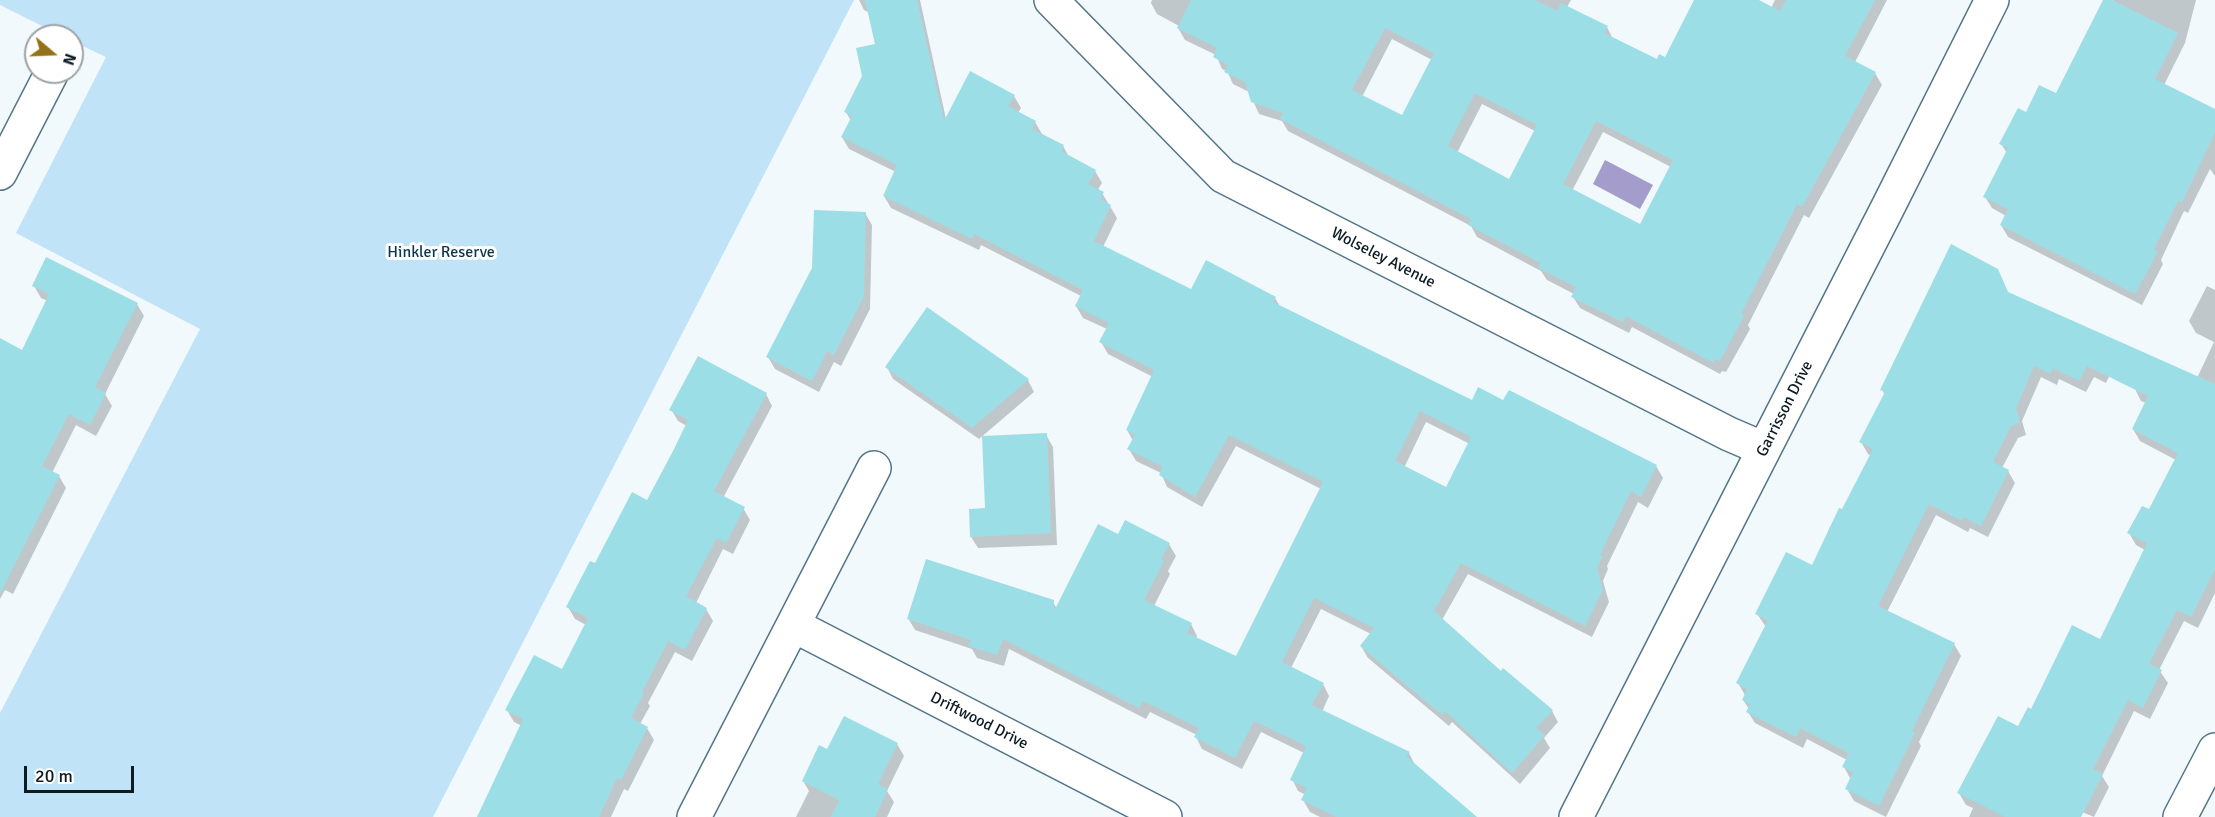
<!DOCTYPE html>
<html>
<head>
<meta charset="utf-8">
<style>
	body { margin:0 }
	#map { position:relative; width:2215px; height:817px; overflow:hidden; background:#f1f9fd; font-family:Signika,sans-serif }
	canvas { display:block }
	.north { position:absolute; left:24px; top:24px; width:60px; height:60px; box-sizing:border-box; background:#fff; border:2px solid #9ea4a7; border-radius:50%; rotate:109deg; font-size:16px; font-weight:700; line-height:24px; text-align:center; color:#0d1b23 }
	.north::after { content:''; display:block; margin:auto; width:21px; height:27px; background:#94721a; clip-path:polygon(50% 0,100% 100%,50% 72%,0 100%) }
	.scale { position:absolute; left:24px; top:766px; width:110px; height:27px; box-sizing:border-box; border:3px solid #0d1b23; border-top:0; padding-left:8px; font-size:18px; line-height:21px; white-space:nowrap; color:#0d1b23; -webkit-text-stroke:4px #fff; paint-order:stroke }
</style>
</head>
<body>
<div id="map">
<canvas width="2215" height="817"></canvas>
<div class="north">N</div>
<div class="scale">20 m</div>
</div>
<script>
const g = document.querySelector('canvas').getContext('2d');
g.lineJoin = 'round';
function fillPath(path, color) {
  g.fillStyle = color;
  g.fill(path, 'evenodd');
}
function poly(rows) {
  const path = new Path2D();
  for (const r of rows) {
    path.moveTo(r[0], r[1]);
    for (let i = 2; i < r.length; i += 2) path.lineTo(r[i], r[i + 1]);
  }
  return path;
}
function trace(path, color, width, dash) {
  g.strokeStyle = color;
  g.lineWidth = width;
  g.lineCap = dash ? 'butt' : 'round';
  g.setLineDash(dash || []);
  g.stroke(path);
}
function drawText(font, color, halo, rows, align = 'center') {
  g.font = font + ' Signika,sans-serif';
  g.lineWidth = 6;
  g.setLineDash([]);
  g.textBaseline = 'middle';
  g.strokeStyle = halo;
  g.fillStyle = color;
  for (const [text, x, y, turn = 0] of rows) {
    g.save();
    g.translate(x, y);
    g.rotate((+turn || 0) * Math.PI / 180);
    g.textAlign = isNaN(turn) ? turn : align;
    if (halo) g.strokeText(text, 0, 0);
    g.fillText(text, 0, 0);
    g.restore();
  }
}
const green = poly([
	[0,0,854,0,433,817,0,817,0,713,200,329,16,233,106,57,72,41,72,36,62,36,0,5]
]);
const water = poly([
	[1605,160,1653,185,1640,209,1593,184]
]);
const shadow = poly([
	[859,0,920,0,946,119,1014,96,1021,108,1018,113,1035,122,1042,134,1063,146,1069,157,1095,171,1102,183,1097,191,1102,193,1117,218,1103,247,1191,291,1275,298,1281,308,1472,402,1504,402,1656,466,1663,478,1648,508,1638,502,1607,566,1608,569,1603,581,1609,602,1592,637,1468,574,1442,620,1501,673,1552,711,1558,722,1544,738,1550,748,1520,784,1452,722,1449,726,1368,658,1361,646,1371,634,1321,609,1291,668,1323,684,1329,696,1322,712,1409,753,1415,765,1475,817,1320,817,1310,812,1303,800,1306,795,1298,791,1292,779,1304,753,1261,732,1242,769,1202,749,1196,737,1197,735,1150,712,1146,719,1009,649,1004,666,977,658,972,649,915,630,908,618,1053,602,1057,609,1119,536,1169,544,1176,556,1168,571,1170,574,1154,606,1191,624,1197,636,1196,639,1237,658,1321,489,1236,446,1202,507,1167,487,1161,473,1136,461,1129,449,1133,441,1127,430,1153,377,1108,354,1101,342,1107,329,1083,318,1076,306,1081,296,981,245,979,250,891,208,884,196,896,172,849,149,842,137,851,121,846,112,877,45,870,13,864,10],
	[1426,422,1470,444,1446,489,1404,468],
	[1152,0,1571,0,1567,7,1607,27,1613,39,1657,61,1666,59,1696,0,1756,0,1771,8,1775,0,1887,0,1855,62,1875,73,1882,85,1809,218,1804,215,1748,325,1750,329,1726,372,1722,371,1720,374,1632,327,1629,333,1580,308,1573,297,1574,294,1547,280,1541,271,1477,237,1471,226,1288,131,1282,121,1259,114,1249,92,1233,84,1227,71,1222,69,1216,55,1185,40,1178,28,1179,26,1157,14,1151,3],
	[1392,39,1432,60,1403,117,1362,97],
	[1482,104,1535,131,1510,181,1457,153],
	[1603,132,1671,167,1641,226,1572,191],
	[2105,0,2112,2,2113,0,2196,0,2185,43,2164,85,2215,111,2215,176,2210,169,2188,213,2184,211,2161,260,2163,264,2142,305,2008,237,2001,225,2006,216,1992,208,1985,197,2007,153,2001,144,2027,114,2057,95],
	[865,213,872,225,870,309,841,366,834,362,819,392,775,369,768,357],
	[1997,270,2009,294,2121,352,2106,383,2094,377,2086,392,2059,379,2057,385,2041,377,2022,421,2026,435,2018,438,2002,468,2008,471,2015,483,1988,537,1970,528,1968,532,1936,515,1887,612,1954,644,1961,656,1919,742,1921,746,1886,817,1854,801,1847,789,1851,780,1844,767,1847,760,1807,739,1803,748,1755,723,1748,712,1749,709,1743,700,1745,695,1738,683,1766,627,1757,614,1812,567,1871,456,1868,454,1861,442,1885,395,1882,390],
	[34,286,137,304,144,316,105,394,112,406,96,436,76,425,52,473,59,476,66,488,13,594,5,590,0,599,0,353,23,352,48,301,41,298],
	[2207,286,2215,290,2215,593,2198,628,2184,621,2159,670,2168,683,2150,719,2134,711,2102,776,2109,787,2094,817,2082,812,2080,817,1969,817,1973,808,1966,805,1959,793,2018,728,2031,711,2101,641,2145,550,2136,545,2129,533,2150,511,2176,460,2140,441,2133,429,2146,403,2141,401,2135,389,2197,378,2214,342,2196,333,2189,321],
	[927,309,1028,380,1034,392,979,439,893,379,887,367],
	[766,394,772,406,723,498,743,508,750,520,733,554,723,549,696,603,706,609,713,621,692,661,675,652,648,703,650,706,640,724,647,728,654,740,628,791,624,789,611,817,479,817,522,726,514,722,507,710,562,671,586,625,575,619,568,607,595,565,647,502,687,426,678,421,671,409],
	[1046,435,1053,447,1057,545,978,548,971,537,986,509],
	[897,744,904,756,887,791,894,802,887,817,796,817,809,791,803,781,828,751]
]);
const building = poly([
	[865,0,917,0,944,121,970,71,1015,95,1008,106,1036,121,1032,129,1064,145,1061,151,1096,170,1088,184,1104,192,1100,199,1111,205,1094,241,1191,289,1206,260,1276,297,1273,302,1472,400,1478,387,1503,400,1509,390,1657,465,1641,497,1631,491,1600,555,1603,556,1597,568,1603,590,1585,626,1461,563,1434,611,1501,671,1503,668,1553,710,1536,728,1545,735,1512,773,1445,711,1442,715,1360,646,1374,628,1314,598,1282,662,1324,683,1312,705,1410,752,1406,756,1477,817,1337,817,1301,800,1307,788,1290,780,1306,746,1254,721,1235,758,1194,737,1199,728,1143,701,1139,708,1003,639,997,655,968,646,971,640,907,619,926,559,1054,600,1054,611,1098,524,1118,534,1125,520,1170,543,1161,560,1164,561,1144,600,1192,623,1187,633,1236,656,1323,482,1229,435,1195,497,1159,475,1163,467,1127,449,1135,435,1126,430,1154,370,1099,342,1109,323,1075,306,1083,290,974,234,972,239,883,196,897,165,841,137,852,116,844,112,862,76,856,48,875,44],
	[1420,411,1471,437,1446,487,1395,461],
	[1191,0,1535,0,1557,11,1561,3,1608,26,1604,33,1657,59,1659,54,1665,57,1694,0,1759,0,1780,11,1786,0,1875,0,1845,56,1876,72,1802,207,1797,204,1741,314,1744,316,1720,361,1715,359,1713,363,1626,316,1623,322,1571,297,1576,287,1538,268,1541,263,1468,225,1471,219,1280,119,1283,113,1251,102,1245,82,1224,72,1228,65,1213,57,1217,48,1177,28],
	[1385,28,1434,53,1402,115,1352,90],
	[1475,93,1537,125,1509,179,1448,146],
	[1596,121,1673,160,1640,224,1563,184],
	[2103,0,2112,0,2178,33,2155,79,2215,109,2215,133,2182,202,2178,201,2154,249,2158,251,2135,294,2000,225,2008,209,1983,197,2008,148,1999,144,2018,108,2026,112,2039,85,2056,93],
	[814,210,866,212,864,296,834,355,827,351,812,381,766,357,812,268],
	[1951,244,1998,269,2008,292,2215,384,2215,569,2191,617,2177,610,2149,664,2162,670,2143,708,2128,700,2093,769,2103,774,2081,817,2005,817,1957,793,1998,716,2018,726,2028,707,2031,709,2072,625,2100,639,2147,543,2127,533,2142,506,2149,509,2178,453,2132,429,2148,396,2087,366,2079,381,2053,368,2050,374,2034,366,2016,408,2020,423,2011,426,1993,462,2009,470,1981,526,1963,517,1962,521,1929,504,1878,606,1955,643,1912,731,1915,733,1879,806,1845,789,1853,772,1842,767,1849,753,1800,728,1796,737,1746,712,1750,704,1742,700,1747,689,1736,683,1768,620,1755,614,1786,552,1812,565,1839,508,1842,509,1873,449,1859,442,1885,392,1880,390],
	[46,257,138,303,95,387,106,393,90,425,69,414,42,466,60,475,0,594,0,338,22,350,49,294,32,286],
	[927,307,1029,379,972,428,885,367],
	[698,356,767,393,714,491,745,507,726,543,717,538,686,596,707,608,685,650,668,641,642,692,644,693,631,718,648,727,621,780,617,778,599,817,477,817,523,719,505,710,534,655,562,669,588,618,566,607,590,561,595,563,632,492,647,500,673,451,688,420,669,410],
	[1047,433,1051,533,970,537,969,509,985,508,982,436],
	[844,716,898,743,878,784,888,789,875,817,831,817,839,800,802,781,819,745,827,749]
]);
const street = poly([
	[1051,0,1223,176,1729,434,1764,449],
	[0,173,52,72],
	[793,625,1165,817],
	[694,817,874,468],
	[1576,817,1888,207,1992,0],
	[2180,817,2215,750]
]);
const parkNames = [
	["Hinkler Reserve",441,253]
];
const streetNames = [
	["Wolseley Avenue",1383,258,27],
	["Garrisson Drive",1785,409,-63],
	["Driftwood Drive",979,721,27]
];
fillPath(green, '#c0e3f8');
fillPath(water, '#a49cca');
fillPath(shadow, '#0003');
fillPath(building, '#9cdee5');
trace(street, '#527588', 36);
trace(street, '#fff', 33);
drawText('16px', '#0b374b', '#fff', parkNames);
drawText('16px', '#0d1b23', '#fff', streetNames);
</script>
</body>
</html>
